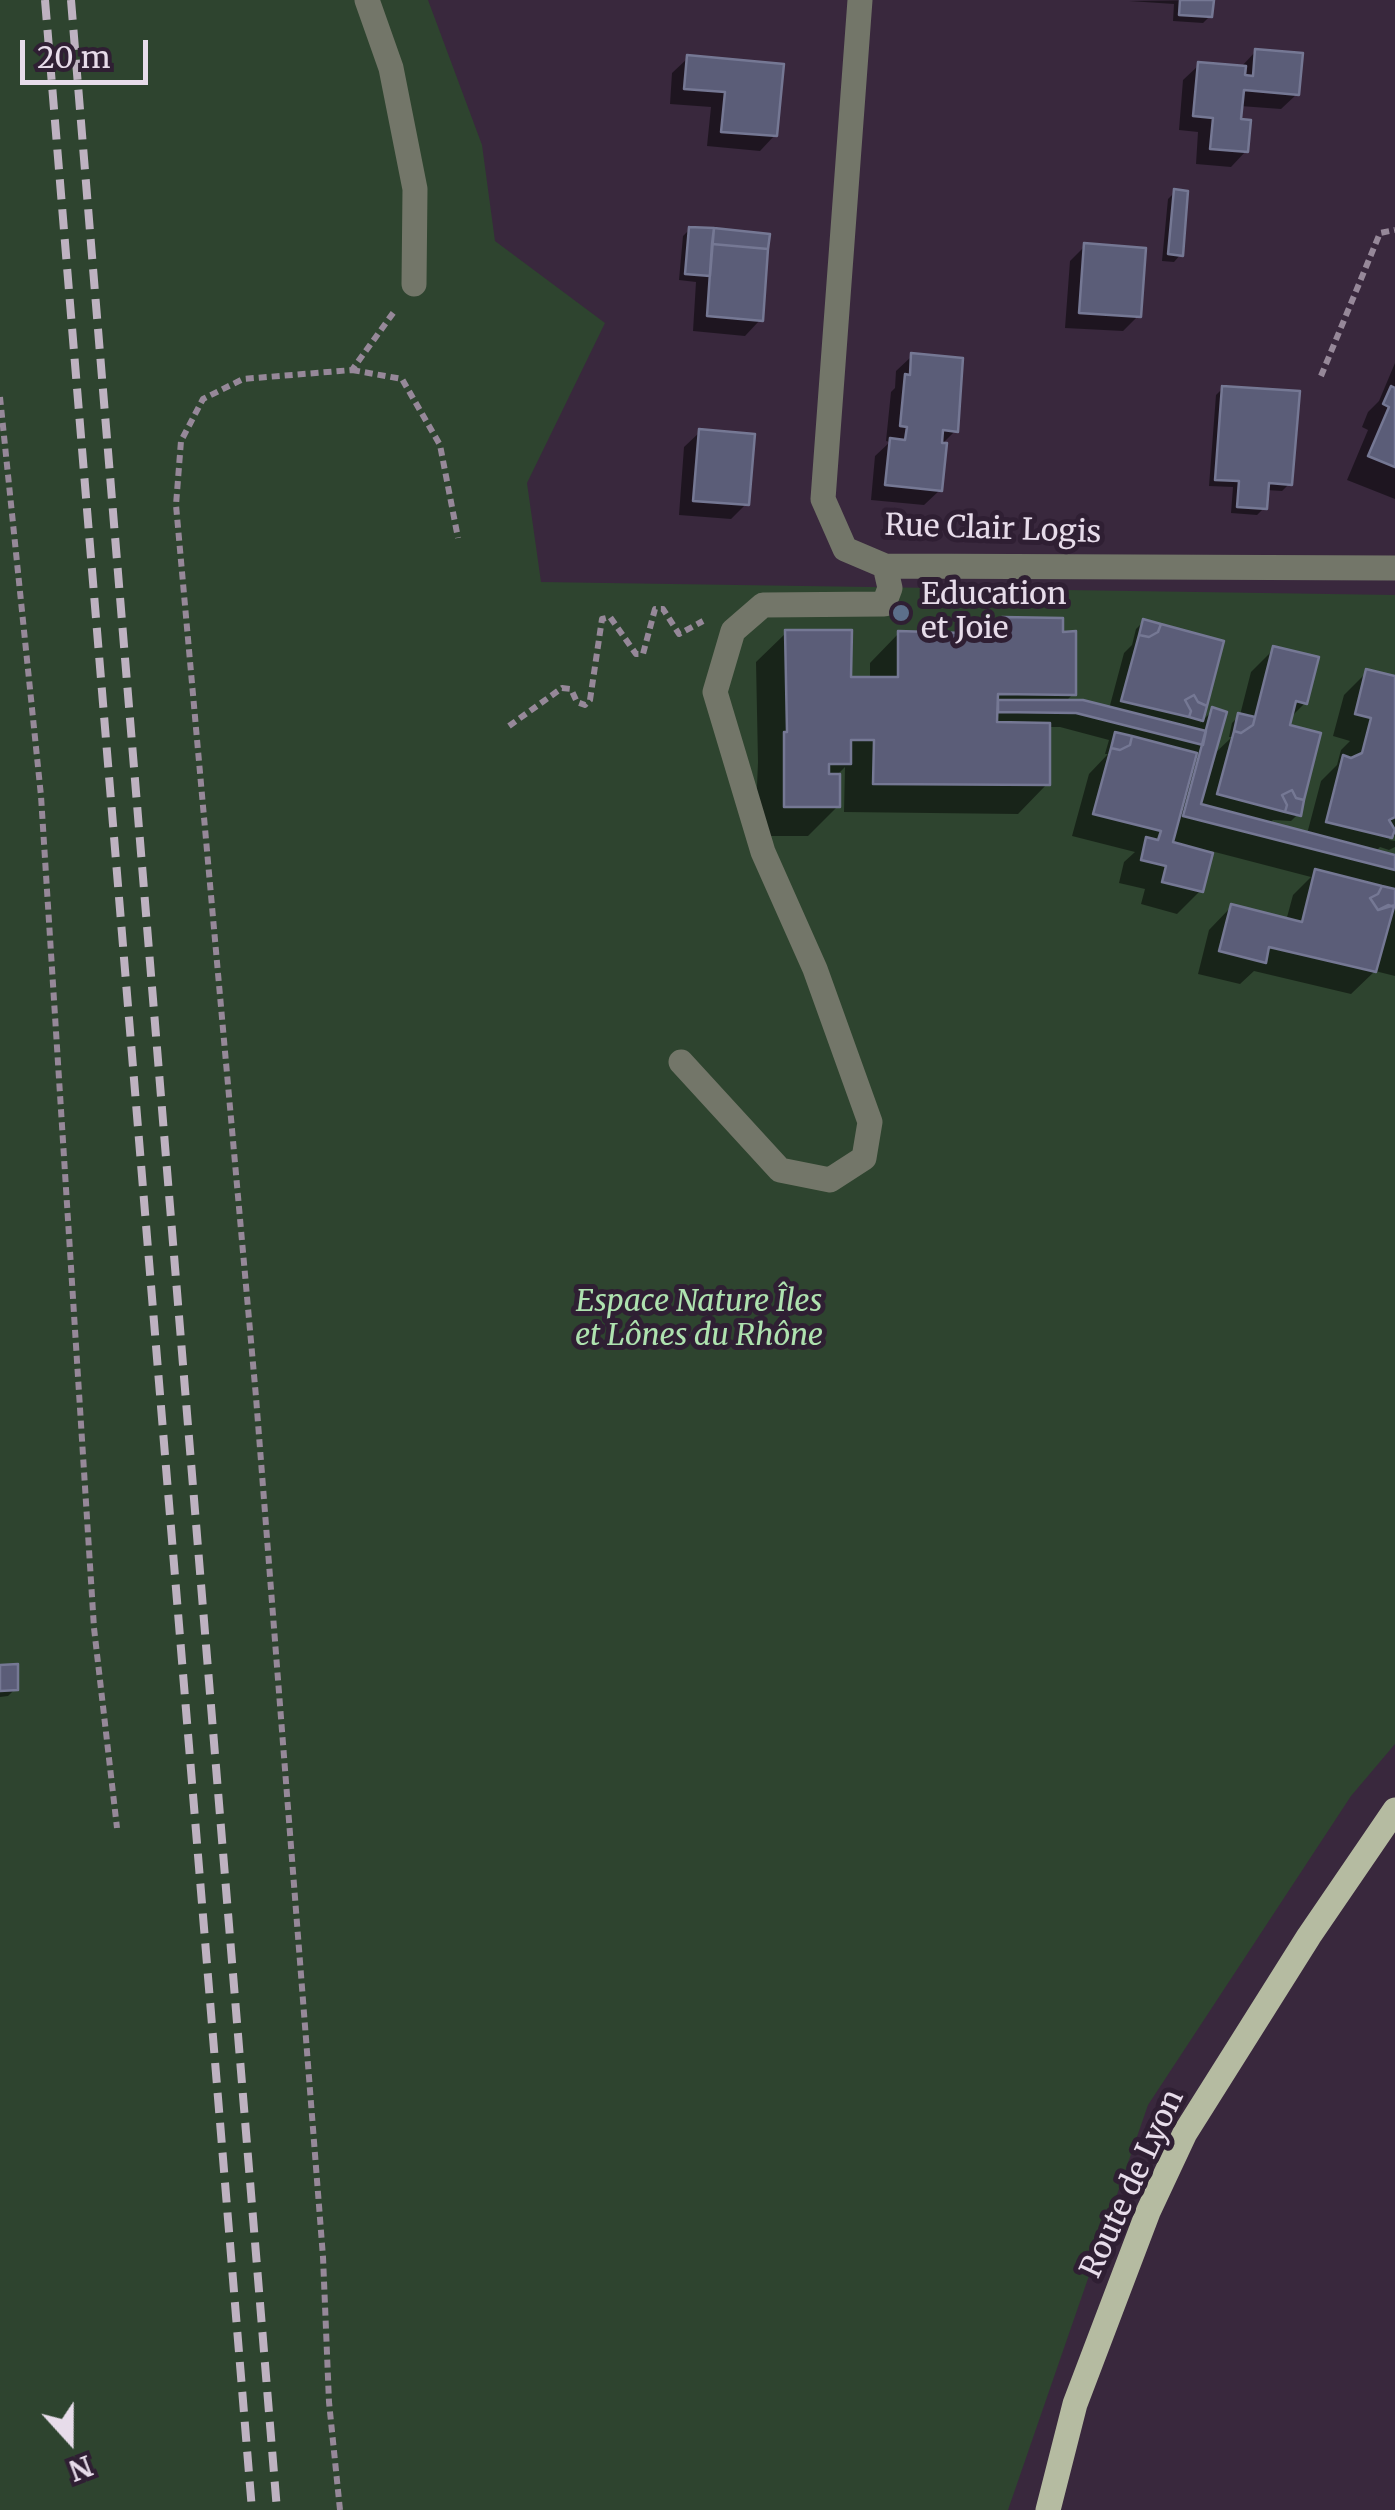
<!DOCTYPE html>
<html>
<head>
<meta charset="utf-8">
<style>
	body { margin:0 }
	#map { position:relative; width:1395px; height:2510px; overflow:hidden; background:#39283d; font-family:Merriweather,serif }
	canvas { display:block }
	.north { position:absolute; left:20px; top:2390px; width:100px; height:100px; -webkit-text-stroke:8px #2f1f33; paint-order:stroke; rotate:159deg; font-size:28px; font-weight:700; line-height:40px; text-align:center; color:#e7dcea }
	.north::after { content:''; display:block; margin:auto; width:35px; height:45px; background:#e7dcea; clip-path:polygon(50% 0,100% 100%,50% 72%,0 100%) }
	.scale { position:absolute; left:20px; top:40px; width:128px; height:45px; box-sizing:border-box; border:5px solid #e7dcea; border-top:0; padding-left:12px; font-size:30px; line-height:35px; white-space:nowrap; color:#e7dcea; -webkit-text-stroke:8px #2f1f33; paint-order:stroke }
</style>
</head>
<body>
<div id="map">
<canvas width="1395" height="2510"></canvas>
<div class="north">N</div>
<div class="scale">20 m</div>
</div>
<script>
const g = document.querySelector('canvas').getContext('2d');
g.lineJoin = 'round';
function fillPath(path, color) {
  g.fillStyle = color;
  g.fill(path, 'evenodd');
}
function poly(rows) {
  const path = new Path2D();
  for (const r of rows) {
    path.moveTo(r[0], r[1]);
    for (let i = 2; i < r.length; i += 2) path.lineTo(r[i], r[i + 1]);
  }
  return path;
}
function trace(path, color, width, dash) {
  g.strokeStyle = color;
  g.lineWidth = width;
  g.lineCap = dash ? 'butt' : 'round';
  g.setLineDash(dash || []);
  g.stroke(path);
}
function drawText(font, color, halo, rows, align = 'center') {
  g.font = font + ' Merriweather,serif';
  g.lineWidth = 10;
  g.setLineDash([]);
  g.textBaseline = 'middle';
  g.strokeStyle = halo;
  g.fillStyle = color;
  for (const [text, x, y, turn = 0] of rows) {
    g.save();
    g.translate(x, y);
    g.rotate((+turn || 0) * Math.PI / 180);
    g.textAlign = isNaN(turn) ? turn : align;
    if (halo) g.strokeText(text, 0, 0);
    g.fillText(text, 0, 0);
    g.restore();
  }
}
const green = poly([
	[0,0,428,0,482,145,495,241,605,323,527,483,541,582,1395,595,1395,1744,1351,1796,1148,2105,1008,2510,0,2510]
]);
const shadow = poly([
	[1211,0,1210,16,1203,23,1173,21,1174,4,1129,1],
	[1256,51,1297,94,1281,109,1240,106,1238,122,1246,151,1231,167,1196,164,1198,132,1179,130,1183,80,1199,65,1241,67],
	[688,58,775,135,760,151,707,146,711,107,670,104,672,73],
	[1175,192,1181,254,1174,262,1162,261,1168,199],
	[690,229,760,320,745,336,693,331,696,282,679,280,683,236],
	[1085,246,1138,316,1123,331,1065,328,1070,261],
	[912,356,955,431,940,446,940,490,924,505,871,500,875,456,890,442,886,441,891,392,895,388,896,371],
	[1395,363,1395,499,1347,480,1368,430,1362,427,1368,412,1379,401],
	[1223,388,1289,484,1282,491,1266,490,1264,508,1257,515,1231,513,1233,487,1209,486,1216,395],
	[700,432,746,504,731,519,679,515,684,447],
	[1003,620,1073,694,1064,703,1109,709,1124,653,1132,645,1136,629,1143,622,1221,642,1200,723,1213,710,1212,756,1232,737,1229,737,1232,723,1240,715,1251,672,1274,649,1305,703,1289,719,1298,814,1291,821,1273,820,1269,824,1307,834,1321,781,1337,765,1341,750,1350,741,1333,736,1344,695,1367,672,1395,679,1395,836,1390,835,1389,840,1395,841,1395,847,1389,850,1380,847,1375,852,1395,857,1395,976,1375,971,1351,994,1254,971,1240,984,1198,974,1209,930,1231,907,1286,921,1293,895,1311,877,1211,851,1200,891,1177,914,1141,904,1145,889,1119,883,1124,862,1135,852,1072,836,1089,774,1108,754,1105,754,1109,740,1060,727,1048,727,1047,784,1018,814,844,812,845,767,838,774,838,806,808,836,755,836,758,762,756,662,786,633,849,679,870,679,870,663,899,633,987,636],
	[0,1667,15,1689,8,1696,0,1697]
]);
const building = poly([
	[1180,0,1214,0,1212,17,1179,15,1180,0],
	[1255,49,1303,53,1299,95,1244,90,1241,119,1251,120,1248,152,1210,149,1213,118,1193,116,1198,62,1246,66,1245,75,1253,76,1255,49],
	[687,55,784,64,777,136,721,132,725,92,684,89,687,55],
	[1174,189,1188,191,1183,256,1168,254,1174,189],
	[689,227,714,228,710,276,685,274,689,227],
	[714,228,770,234,768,249,712,244,714,228],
	[1084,243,1146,248,1141,317,1079,313,1084,243],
	[712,244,768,249,763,321,707,316,712,244],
	[911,353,963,358,958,432,943,430,942,443,947,443,942,491,885,485,890,438,905,440,907,427,900,426,905,374,910,375,911,353],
	[1222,386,1300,391,1292,485,1269,483,1267,509,1237,507,1239,481,1215,480,1222,386],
	[1391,386,1395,388,1395,467,1368,456,1389,407,1383,404,1391,386],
	[699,429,755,434,749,505,693,501,699,429],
	[1002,617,1063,618,1063,632,1076,631,1076,695,998,694,997,722,1050,723,1050,785,873,784,874,740,851,740,851,764,829,764,829,774,840,774,840,807,784,807,784,732,787,732,785,630,852,630,851,677,898,677,898,631,997,634,997,631,1002,631,1002,617],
	[1143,619,1161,624,1158,632,1149,637,1139,635,1143,619],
	[1161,624,1224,641,1207,706,1198,702,1194,695,1185,700,1191,711,1189,717,1121,701,1139,635,1149,637,1158,632,1161,624],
	[1273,646,1319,657,1307,704,1296,701,1290,725,1321,733,1304,800,1296,798,1292,790,1282,795,1287,805,1285,812,1217,794,1234,731,1241,733,1253,725,1273,646],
	[1366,669,1395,676,1395,817,1389,820,1395,830,1392,838,1326,822,1343,755,1351,758,1362,753,1371,718,1355,714,1366,669],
	[1194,695,1198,702,1207,706,1203,721,1189,717,1191,711,1185,700,1194,695],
	[998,700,1083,700,1206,731,1203,745,1076,713,998,712,998,700],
	[1212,707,1227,712,1201,804,1395,855,1395,870,1183,816,1212,707],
	[1238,713,1255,717,1253,725,1241,733,1234,731,1238,713],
	[1115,732,1132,736,1130,745,1120,750,1111,748,1115,732],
	[1132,736,1197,753,1173,842,1213,853,1203,892,1162,882,1166,866,1141,860,1146,837,1158,840,1161,831,1093,814,1111,748,1120,750,1130,745,1132,736],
	[1292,790,1296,798,1304,800,1301,816,1285,812,1287,805,1282,795,1292,790],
	[1315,869,1382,886,1378,894,1370,898,1378,910,1388,905,1394,907,1376,972,1269,947,1266,963,1219,951,1231,904,1302,922,1315,869],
	[1382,886,1395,889,1395,905,1378,910,1370,898,1378,894,1382,886],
	[18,1664,18,1690,0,1691,0,1665,18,1664]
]);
const path = poly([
	[352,370,402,379,440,445,458,538],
	[1321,376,1380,233,1395,230],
	[0,397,41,796,94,1628,117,1828],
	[509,726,562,688,571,689,577,702,585,705,590,700,602,619,610,617,636,654,643,654,655,609,663,609,679,634,703,621],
	[340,2510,329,2402,323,2257,256,1397,176,505,181,441,203,399,243,379,352,370,396,309]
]);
const minor = poly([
	[367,0,391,68,415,189,414,284],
	[860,0,823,499,845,549,885,566,1395,568],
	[681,1062,780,1170,830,1180,864,1158,870,1122,815,969,763,852,715,692,733,631,763,605,884,604,890,588,885,566]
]);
const major = poly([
	[1048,2510,1075,2404,1148,2212,1185,2133,1309,1936,1395,1810]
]);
const rail = poly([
	[45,0,252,2510],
	[71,0,277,2510]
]);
const markers = [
	[901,613,10,"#5c6f8a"]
];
const streetNames = [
	["Rue Clair Logis",993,530,2],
	["Route de Lyon",1133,2184,-65]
];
const poiNames = [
	["Education",921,596],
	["et Joie",921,630]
];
const parkNames = [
	["Espace Nature Îles",699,1303],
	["et Lônes du Rhône",699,1337]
];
fillPath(green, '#2e442f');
fillPath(shadow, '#0007');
fillPath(building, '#5b5d78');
trace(building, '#757894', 2.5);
trace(path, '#968899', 6, [8, 5]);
trace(minor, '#737669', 25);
trace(major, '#b5bba1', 25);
trace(rail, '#beb2c1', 8, [20, 10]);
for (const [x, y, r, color] of markers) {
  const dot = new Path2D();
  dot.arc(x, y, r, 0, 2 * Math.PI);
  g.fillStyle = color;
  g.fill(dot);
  trace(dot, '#2f1f33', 4);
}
drawText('30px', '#e7dcea', '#2f1f33', streetNames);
drawText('30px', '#e7dcea', '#2f1f33', poiNames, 'left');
drawText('italic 30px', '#aee2af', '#2f1f33', parkNames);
</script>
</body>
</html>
